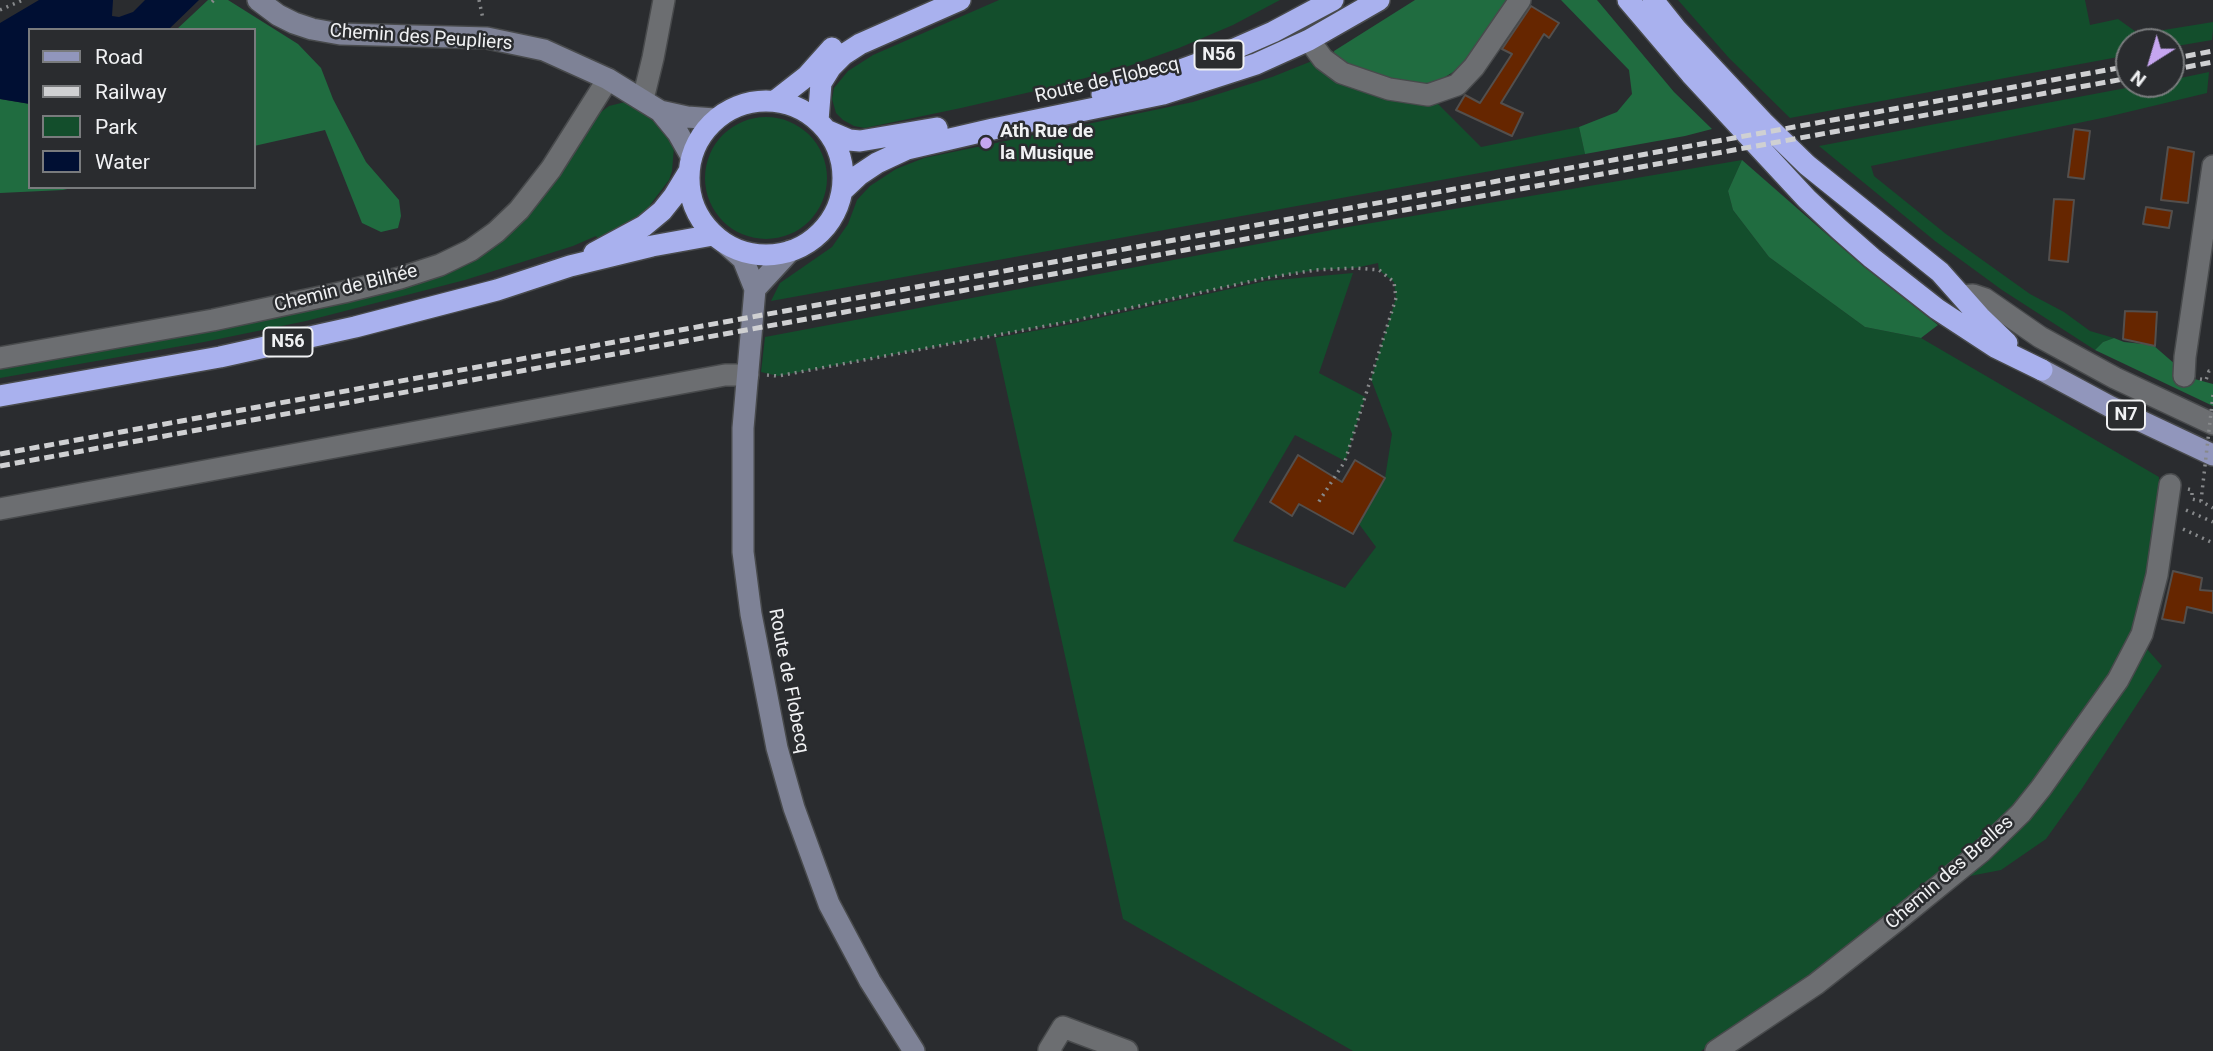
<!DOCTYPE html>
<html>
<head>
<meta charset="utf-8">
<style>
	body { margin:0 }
	#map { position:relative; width:2213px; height:1051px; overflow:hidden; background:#2a2c2f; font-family:Roboto,sans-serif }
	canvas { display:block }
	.legend { position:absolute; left:28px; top:28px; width:228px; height:161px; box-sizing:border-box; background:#2a2c2f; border:2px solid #797b7d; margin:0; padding:9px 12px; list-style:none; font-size:21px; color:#f0f1f3 }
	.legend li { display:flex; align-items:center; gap:14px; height:35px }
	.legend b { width:35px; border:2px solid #797b7d }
	.north { position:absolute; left:2115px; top:28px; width:70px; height:70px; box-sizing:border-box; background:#2a2c2f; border:2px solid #797b7d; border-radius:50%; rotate:217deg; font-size:19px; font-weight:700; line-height:28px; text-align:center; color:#f0f1f3 }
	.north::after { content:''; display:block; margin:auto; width:24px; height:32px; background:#c6a6f0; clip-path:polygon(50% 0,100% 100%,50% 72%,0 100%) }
</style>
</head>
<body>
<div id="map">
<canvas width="2213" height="1051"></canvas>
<ul class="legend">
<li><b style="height:9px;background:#9196bc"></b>Road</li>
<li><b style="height:9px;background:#cfd0d2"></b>Railway</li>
<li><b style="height:19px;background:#134e2c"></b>Park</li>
<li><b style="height:19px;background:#000f33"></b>Water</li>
</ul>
<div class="north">N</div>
</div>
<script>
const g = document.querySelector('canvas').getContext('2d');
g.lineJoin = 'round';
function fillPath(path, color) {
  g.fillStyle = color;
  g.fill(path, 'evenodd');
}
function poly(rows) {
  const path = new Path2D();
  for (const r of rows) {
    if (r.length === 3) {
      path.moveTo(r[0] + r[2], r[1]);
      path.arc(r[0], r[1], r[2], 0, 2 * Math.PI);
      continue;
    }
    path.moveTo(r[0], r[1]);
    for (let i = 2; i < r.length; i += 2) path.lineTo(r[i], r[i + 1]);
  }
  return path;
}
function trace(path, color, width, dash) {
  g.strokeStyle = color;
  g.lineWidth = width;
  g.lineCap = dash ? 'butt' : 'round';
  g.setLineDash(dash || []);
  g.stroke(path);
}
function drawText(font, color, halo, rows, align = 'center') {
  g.font = font + ' Roboto,sans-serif';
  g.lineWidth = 5;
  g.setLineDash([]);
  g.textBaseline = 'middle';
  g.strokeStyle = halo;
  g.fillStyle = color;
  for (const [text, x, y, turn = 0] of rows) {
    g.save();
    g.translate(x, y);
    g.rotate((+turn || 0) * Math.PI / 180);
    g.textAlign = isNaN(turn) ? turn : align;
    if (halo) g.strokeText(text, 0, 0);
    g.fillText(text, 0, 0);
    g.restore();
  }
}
const green = poly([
	[999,0,1280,0,1233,25,1179,48,1123,68,1048,88,961,108,865,128,854,126,843,120,836,113,832,99,834,88,848,71,873,55],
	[1678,0,2085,0,2090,25,2118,19,2139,34,2213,22,2213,29,2212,40,2171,47,2171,42,2129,42,2129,55,1790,118,1729,58],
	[1312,61,1402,95,1437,103,1481,147,1579,127,1585,154,771,301,780,283,832,247,848,224,857,200,870,186,896,169,924,158,1193,102,1272,77],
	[2209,72,2207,93,2107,117,1871,166,1874,176,1946,234,2030,294,2064,312,2090,331,2114,338,2103,342,2095,350,2002,290,1935,241,1819,146,2147,84,2171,84,2171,80],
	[625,102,663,127,662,131,668,137,674,147,672,171,669,180,650,205,653,208,599,241,596,236,573,246,465,280,306,321,204,342,0,378,0,365,482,255,510,234,526,217,601,112,609,106],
	[766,178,61],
	[1742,160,1728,191,1733,210,1769,257,1865,327,1921,338,2159,477,2157,575,2139,640,2162,666,2081,790,2046,839,2001,870,1944,881,1814,975,1701,1051,1353,1051,1123,919,995,338,1067,325,1266,281,1353,273,1319,373,1365,397,1345,461,1295,435,1233,541,1345,588,1376,547,1359,524,1385,478,1392,434,1371,379,1396,298,1394,282,1379,270,1378,263,1355,268,1316,270,1266,278,1067,322,778,376,761,372,765,337,1348,227]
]);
const forest = poly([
	[208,0,228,0,298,44,321,68,333,99,366,162,399,200,401,216,398,228,381,232,362,223,325,130,254,146,254,30,176,30],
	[1415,0,1514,0,1466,64,1437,82,1419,86,1387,84,1335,60,1334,51],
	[1561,0,1597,0,1674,92,1712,129,1685,136,1585,154,1579,127,1617,112,1632,94,1629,70],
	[0,99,30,104,30,187,76,187,63,190,0,193],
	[1742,160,1863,266,1938,325,1921,338,1865,327,1769,257,1733,210,1728,191],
	[2114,338,2124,342,2153,345,2191,378,2213,384,2213,406,2095,350,2103,342]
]);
const water = poly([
	[39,0,113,0,112,16,119,17,133,12,145,0,199,0,168,30,30,30,30,104,0,99,0,23]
]);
const building = poly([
	[1531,6,1559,23,1549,38,1544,34,1501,103,1523,113,1512,136,1456,110,1465,95,1480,103,1512,54,1502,49,1531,6],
	[2074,129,2090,131,2084,179,2068,177,2074,129],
	[2168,147,2194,152,2188,203,2161,200,2168,147],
	[2054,199,2074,200,2068,262,2049,260,2054,199],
	[2146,207,2172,211,2169,228,2143,224,2146,207],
	[2125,311,2157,312,2155,346,2123,339,2125,311],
	[1298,455,1342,482,1355,460,1385,478,1353,534,1299,504,1292,516,1270,502,1298,455],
	[2173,571,2202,578,2200,590,2213,591,2213,613,2187,607,2184,623,2162,619,2173,571]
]);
const path = poly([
	[479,0,483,19],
	[212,2,214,0],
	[0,10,23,0],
	[767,375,778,376,1067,322,1266,278,1316,270,1355,268,1379,270,1394,282,1396,298,1345,461,1318,503],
	[2200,379,2206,380,2209,371,2213,371],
	[2188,489,2192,490,2192,499,2201,501],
	[2186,510,2213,522],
	[2183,529,2213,543]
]);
const street = poly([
	[1309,40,1323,59,1342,73,1389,89,1428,95,1457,85,1474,67,1520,0],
	[643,99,653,58,664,0],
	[1962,296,1973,295,1985,299,2040,337,2115,378,2213,424],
	[0,358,213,320,344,292,400,278,440,265,471,250,496,232,519,210,551,169,608,79],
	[2184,376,2185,357,2213,166],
	[0,509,725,375,748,375],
	[1051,1051,1049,1050,1063,1027,1127,1051],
	[1716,1051,1816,984,1901,917,1982,851,2021,813,2041,788,2118,680,2142,634,2157,575,2170,485]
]);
const secondary = poly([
	[258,0,278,15,294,23,312,29,340,34,487,38,544,50,608,79,660,111,678,133,691,156],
	[660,111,687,117,715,119],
	[727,245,743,259,755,289,743,428,743,552,751,614,777,748,794,808,829,904,870,981,914,1051],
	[755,289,790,251]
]);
const primary = poly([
	[2042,370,2109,406,2213,455]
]);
const highway = poly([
	[1628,0,1691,74,1807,199,1839,229,1872,258,1937,309,1995,347,2042,370],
	[1653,0,1677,30,1763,122,1807,165,1940,272,1980,317,2007,343],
	[1102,94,1164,76,1216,57,1273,32,1333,0],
	[766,178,77],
	[775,101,807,76,832,48],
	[818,121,821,83,831,67,843,55,860,44,960,0],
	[828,131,849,140,860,141,937,128],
	[842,191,859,175,877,163,907,149,993,129,1163,94,1256,64,1309,40,1379,0],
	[594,253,644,226,662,211,674,196,688,173],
	[0,396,220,357,355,327,497,290,570,266,652,246,713,235]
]);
const rail = poly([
	[2171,59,2213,51],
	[2171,70,2213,62],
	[0,454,2129,66],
	[0,466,2129,78]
]);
const pathBridge = poly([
	[2213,395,2201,501,2213,508]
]);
const markers = [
	[986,143,7,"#c6a6f0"]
];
const shields = [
	[1219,55,49],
	[288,342,49],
	[2126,415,38]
];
const shieldNames = [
	["N56",1219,55],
	["N56",288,342],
	["N7",2126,415]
];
const streetNames = [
	["Chemin des Peupliers",421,38,4],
	["Route de Flobecq",1107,81,-13],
	["Chemin de Bilhée",346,289,-14],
	["Route de Flobecq",788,681,79],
	["Chemin des Brelles",1950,873,-41]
];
const poiNames = [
	["Ath Rue de",1000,132],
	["la Musique",1000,154]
];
fillPath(green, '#134e2c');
fillPath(forest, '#206c40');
fillPath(water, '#000f33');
fillPath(building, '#662600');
trace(building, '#534f4d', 2);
trace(street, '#484a4c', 24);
trace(secondary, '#484a4c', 24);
trace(primary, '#484a4c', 24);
trace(highway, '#484a4c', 24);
trace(path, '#87898b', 3.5, [2, 5]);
trace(street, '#6c6e71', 21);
trace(secondary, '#7e8296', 21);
trace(primary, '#9196bc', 21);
trace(highway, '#a9b1ee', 21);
trace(rail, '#cfd0d2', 5, [10, 5]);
trace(pathBridge, '#87898b', 3.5, [2, 5]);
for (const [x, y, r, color] of markers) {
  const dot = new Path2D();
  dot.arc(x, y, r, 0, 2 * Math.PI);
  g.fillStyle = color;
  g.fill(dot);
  trace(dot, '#2a2c2f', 2.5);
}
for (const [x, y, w] of shields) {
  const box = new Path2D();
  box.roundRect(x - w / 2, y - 14.5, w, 29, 5);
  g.fillStyle = '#2a2c2f';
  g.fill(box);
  trace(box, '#f0f1f3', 2);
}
drawText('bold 18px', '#f0f1f3', null, shieldNames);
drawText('19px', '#f0f1f3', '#2a2c2f', streetNames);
drawText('bold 19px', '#f0f1f3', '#2a2c2f', poiNames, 'left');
</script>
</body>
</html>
